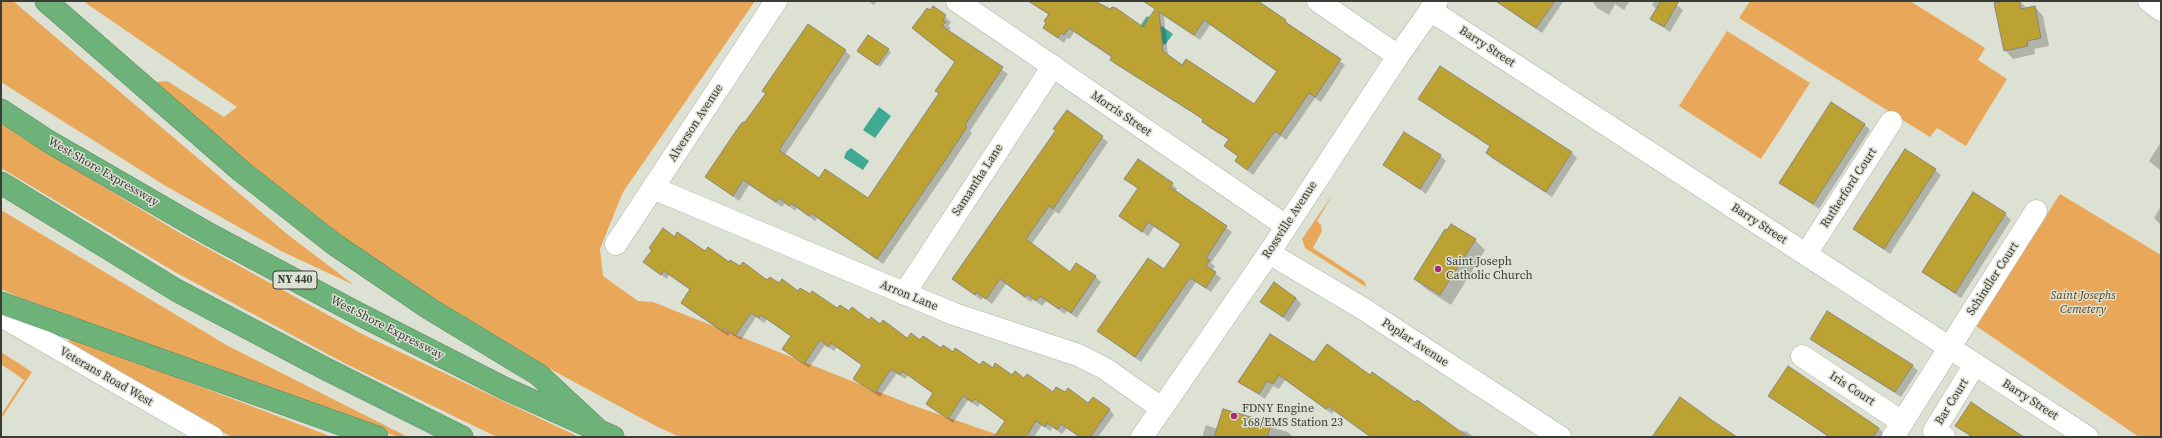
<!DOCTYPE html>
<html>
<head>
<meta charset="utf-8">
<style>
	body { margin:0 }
	#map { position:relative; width:2162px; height:438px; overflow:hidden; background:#dce1d3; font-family:"Source Serif 4",serif }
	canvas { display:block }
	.frame { position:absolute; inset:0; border:2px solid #3a3c37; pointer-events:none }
</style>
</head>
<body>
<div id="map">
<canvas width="2162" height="438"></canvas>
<div class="frame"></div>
</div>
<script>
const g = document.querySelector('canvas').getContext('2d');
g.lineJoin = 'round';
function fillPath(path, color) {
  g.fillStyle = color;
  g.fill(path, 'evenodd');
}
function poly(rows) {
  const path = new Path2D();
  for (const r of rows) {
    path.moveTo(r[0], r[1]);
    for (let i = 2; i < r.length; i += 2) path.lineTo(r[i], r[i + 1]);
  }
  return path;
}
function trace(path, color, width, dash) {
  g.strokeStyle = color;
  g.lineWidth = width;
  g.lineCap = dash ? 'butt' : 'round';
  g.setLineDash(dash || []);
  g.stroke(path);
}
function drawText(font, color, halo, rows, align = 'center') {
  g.font = font + ' "Source Serif 4",serif';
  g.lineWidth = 3;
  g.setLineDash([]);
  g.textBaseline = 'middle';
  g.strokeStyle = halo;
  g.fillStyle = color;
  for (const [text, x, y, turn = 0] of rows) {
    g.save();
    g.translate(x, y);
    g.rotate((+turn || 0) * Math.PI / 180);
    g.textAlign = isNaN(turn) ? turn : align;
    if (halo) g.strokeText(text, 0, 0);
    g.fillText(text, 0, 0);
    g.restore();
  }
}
const green = poly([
	[1,1,13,1,287,234,354,285,283,252,164,185,1,82],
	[83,1,755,1,623,192,600,249,603,276,638,301,653,302,912,405,1004,437,680,437,656,426,511,348,363,253,146,83,167,81,224,117,237,107],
	[1750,1,1910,1,1985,48,1978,60,2007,79,1966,146,1937,128,1930,137,1739,18],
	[1727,31,1810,83,1761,159,1679,106],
	[1,124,178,232,364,335,579,437,497,437,346,364,175,272,1,168],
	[1333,194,1317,221,1321,225,1322,231,1313,248,1365,282,1366,287,1305,248,1302,239],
	[2060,194,2161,255,2161,437,2139,437,1976,326],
	[1,210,228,346,408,437,398,437,16,296,1,289],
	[71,337,332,437,232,437,67,344],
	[1,352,32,372,1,419,1,415,24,380,1,364]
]);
const water = poly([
	[1147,16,1173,34,1165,45,1139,28],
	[879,107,891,116,875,138,863,130],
	[851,148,869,161,863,170,844,158,846,152]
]);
const shadow = poly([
	[868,1,877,1,874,5],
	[1028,1,1084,1,1143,28,1161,1,1252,1,1285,21,1345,65,1321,102,1315,98,1286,140,1281,136,1253,175,1236,161,1239,157,1225,146,1229,140,1208,127,1203,121,1204,120,1117,65,1111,59,1112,58,1074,32,1070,39,1067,38,1064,43,1044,28,1049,15],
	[1164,16,1200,40,1210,25,1277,72,1254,106,1168,56],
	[1495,1,1562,1,1563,2,1542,33],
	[1592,1,1630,1,1624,10,1615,4,1609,15,1597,8],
	[1654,1,1672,1,1683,10,1670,32,1651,19,1657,10,1652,5],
	[2010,1,2020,1,2027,9,2035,7,2043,16,2049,46,2034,49,2035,54,2013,59,2005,50],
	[933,7,951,22,948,26,951,28,948,31,1008,74,970,131,972,133,953,162,883,264,817,218,815,221,797,208,795,211,785,203,782,207,749,185,739,201,707,177,766,94,764,91,845,51,851,56,785,155,819,180,868,200,940,93,956,62,913,28],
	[888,50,891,52,880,67,861,53],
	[1440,68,1572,153,1577,158,1552,197,1493,159,1487,153,1491,147,1420,99],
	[1067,112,1108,142,1059,214,1055,211,1031,245,1070,273,1095,276,1101,282,1077,318,1067,311,1065,314,1046,301,1042,306,1033,299,1031,302,1006,284,992,304,983,297,981,300,954,279,1057,130],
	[1864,124,1870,130,1819,209,1780,182],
	[1405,133,1441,156,1446,161,1426,194,1385,165],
	[2161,142,2161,171,2149,161],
	[1935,170,1941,175,1890,254,1854,229],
	[1126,178,1172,184,1177,189,1175,192,1232,232,1211,263,1215,266,1212,271,1221,278,1211,292,1196,282,1141,362,1098,331,1165,270,1181,245,1154,227,1148,236,1120,216,1138,189],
	[2161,206,2161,225,2154,218],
	[2005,214,2011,220,1961,298,1923,272],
	[675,238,767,281,881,326,908,339,920,341,953,353,980,367,1025,379,1053,393,1109,409,1114,415,1098,437,1079,437,1067,428,1062,434,1053,427,1050,431,1042,425,1034,437,1006,437,1006,421,980,403,978,407,968,400,953,423,927,404,934,394,908,375,905,379,897,373,880,397,854,378,863,366,837,347,834,351,825,345,809,368,784,349,792,337,767,319,764,323,756,317,741,340,730,333,728,336,687,308,682,303,690,290,669,275,667,279,650,267],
	[1475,240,1485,250,1451,305,1426,289,1415,279],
	[1296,298,1301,304,1289,322,1262,302],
	[1811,338,1912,365,1918,371,1901,397,1817,344],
	[1315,363,1370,376,1460,432,1461,430,1465,432,1466,431,1474,437,1370,437,1334,411,1332,414,1285,380,1279,389,1273,386,1265,399,1240,382],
	[1770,395,1879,428,1884,434,1882,437,1828,437],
	[1271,424,1274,428,1288,432,1293,437,1202,437,1206,425,1218,429],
	[1956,425,2023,437,1971,437]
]);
const building = poly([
	[1028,1,1095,1,1110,9,1112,7,1116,8,1143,27,1155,9,1143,1,1258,1,1286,20,1285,22,1341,59,1315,97,1309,93,1280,135,1275,131,1247,170,1235,161,1238,156,1224,146,1229,139,1202,122,1203,119,1110,60,1112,56,1069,28,1064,35,1061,33,1058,38,1043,28,1046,23,1044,21,1049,14,1028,1],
	[1159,12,1194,35,1204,20,1277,71,1254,104,1186,59,1182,65,1163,51,1159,12],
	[1496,1,1555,1,1536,28,1496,1],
	[1661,1,1679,1,1664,27,1650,19,1661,1],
	[2005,1,2019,1,2021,9,2035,6,2041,38,2027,41,2028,46,2004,51,1994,3,2005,1],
	[933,6,946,15,943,20,946,22,942,26,1003,67,965,125,967,127,948,156,877,259,811,213,809,216,791,203,789,206,779,198,776,202,743,180,733,196,705,177,740,125,743,122,745,122,766,93,762,91,808,24,846,50,779,150,819,178,825,169,868,198,939,93,935,91,955,62,912,28,927,8,930,10,933,6],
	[868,35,889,49,877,65,857,51,868,35],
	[1440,66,1572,152,1546,192,1486,153,1490,146,1418,99,1440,66],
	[1831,102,1865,124,1813,204,1779,183,1831,102],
	[1067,110,1103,136,1053,209,1049,206,1026,239,1070,272,1076,263,1096,276,1071,313,1061,306,1059,309,1040,296,1036,301,1027,294,1025,297,1000,279,986,299,976,292,975,295,952,279,1056,130,1053,129,1067,110],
	[1404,132,1441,155,1420,189,1383,165,1404,132],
	[1905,149,1936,169,1884,249,1853,229,1905,149],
	[1138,159,1173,183,1170,187,1227,226,1206,258,1210,260,1206,266,1216,272,1206,288,1190,278,1135,357,1097,331,1148,258,1164,269,1181,244,1148,222,1142,232,1119,216,1138,188,1124,179,1138,159],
	[1973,192,2006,213,1955,293,1922,272,1973,192],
	[1451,224,1476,239,1440,295,1414,279,1445,229,1447,230,1451,224],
	[663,228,675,237,677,232,705,251,708,247,729,262,730,260,740,266,743,262,767,280,770,277,779,283,782,279,798,291,800,288,810,294,812,291,837,308,840,305,849,311,852,307,869,320,871,317,880,324,883,320,907,338,911,333,920,340,923,336,941,348,943,345,953,352,955,348,980,365,983,361,993,368,995,363,1012,375,1015,371,1024,378,1027,374,1053,392,1056,387,1065,392,1068,388,1088,403,1093,397,1110,409,1090,437,1080,437,1061,424,1057,430,1047,423,1045,427,1036,421,1026,437,994,437,1005,421,975,399,972,402,963,396,948,419,926,404,933,393,902,371,900,375,891,369,875,393,853,379,862,365,831,343,828,347,820,340,804,364,782,349,791,336,761,315,759,318,751,313,735,336,724,328,723,331,681,303,690,289,664,271,661,275,643,262,652,250,649,248,663,228],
	[1274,282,1296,298,1283,317,1260,302,1274,282],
	[1827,311,1913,365,1895,392,1810,339,1827,311],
	[1270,334,1314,362,1327,344,1370,375,1372,372,1415,402,1417,400,1468,437,1371,437,1328,406,1326,409,1279,375,1273,384,1267,381,1259,394,1238,382,1270,334],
	[1788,366,1879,428,1873,437,1830,437,1768,396,1788,366],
	[1680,397,1713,421,1737,437,1652,437,1680,397],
	[1971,402,1993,417,2024,437,1973,437,1955,426,1971,402],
	[1223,409,1272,423,1267,437,1214,437,1223,409]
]);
const minor = poly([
	[957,1,1286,226],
	[1318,1,1398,56],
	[2149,1,2161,10],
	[1430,10,2087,437],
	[653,188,954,314,1078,355,1104,368,1161,408],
	[616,244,776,1],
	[1269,253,1362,308,1560,437],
	[1806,254,1891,122],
	[904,294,1053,66],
	[1802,356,1902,422],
	[1893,437,2036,211],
	[1944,437,1934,431,1975,364]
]);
const tertiary = poly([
	[1,316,212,437],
	[1142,437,1269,253,1398,56,1437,1]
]);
const motorway = poly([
	[46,1,241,171,334,244,430,309,539,375,599,431],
	[1,110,48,141,207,233,353,311,504,388,613,437],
	[1,183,176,290,324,368,462,437],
	[1,303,377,437]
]);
const markers = [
	[1438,269,4,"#ab2a77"],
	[1234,416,4,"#ab2a77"]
];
const shields = [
	[295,280,44]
];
const shieldNames = [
	["NY 440",295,280]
];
const streetNames = [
	["Barry Street",1487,47,33],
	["Morris Street",1121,114,34],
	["Alverson Avenue",696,123,-57],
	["West Shore Expressway",103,172,30],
	["Samantha Lane",978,180,-57],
	["Rutherford Court",1849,188,-57],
	["Rossville Avenue",1290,220,-57],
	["Barry Street",1759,224,33],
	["Schindler Court",1993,279,-57],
	["Arron Lane",909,296,22],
	["West Shore Expressway",387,328,27],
	["Poplar Avenue",1415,343,33],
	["Veterans Road West",106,377,30],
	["Iris Court",1852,389,33],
	["Barry Street",2030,400,33],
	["Bar Court",1952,402,-58]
];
const poiNames = [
	["Saint Joseph",1446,262],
	["Catholic Church",1446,276],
	["FDNY Engine",1242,409],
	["168/EMS Station 23",1242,423]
];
const parkNames = [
	["Saint Josephs",2083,296],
	["Cemetery",2083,310]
];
fillPath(green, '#e9a759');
fillPath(water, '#3faa93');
fillPath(shadow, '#0003');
fillPath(building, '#bca232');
trace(building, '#8a8679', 1);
trace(minor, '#aeb2a5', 23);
trace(tertiary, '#aeb2a5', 23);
trace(motorway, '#5a8962', 23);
trace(minor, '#fff', 22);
trace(tertiary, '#fff', 22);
trace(motorway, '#6cb279', 22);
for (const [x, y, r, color] of markers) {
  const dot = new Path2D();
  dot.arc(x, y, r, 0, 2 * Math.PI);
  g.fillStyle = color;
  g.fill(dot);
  trace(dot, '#dce1d3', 1.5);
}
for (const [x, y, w] of shields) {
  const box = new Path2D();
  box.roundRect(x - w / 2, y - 9, w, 18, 3);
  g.fillStyle = '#dce1d3';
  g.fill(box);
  trace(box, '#3a3c37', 1);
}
drawText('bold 11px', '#3a3c37', null, shieldNames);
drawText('12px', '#3a3c37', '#dce1d3', streetNames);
drawText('12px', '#3a3c37', '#dce1d3', poiNames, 'left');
drawText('italic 12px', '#5c3f1c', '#dce1d3', parkNames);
</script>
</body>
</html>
